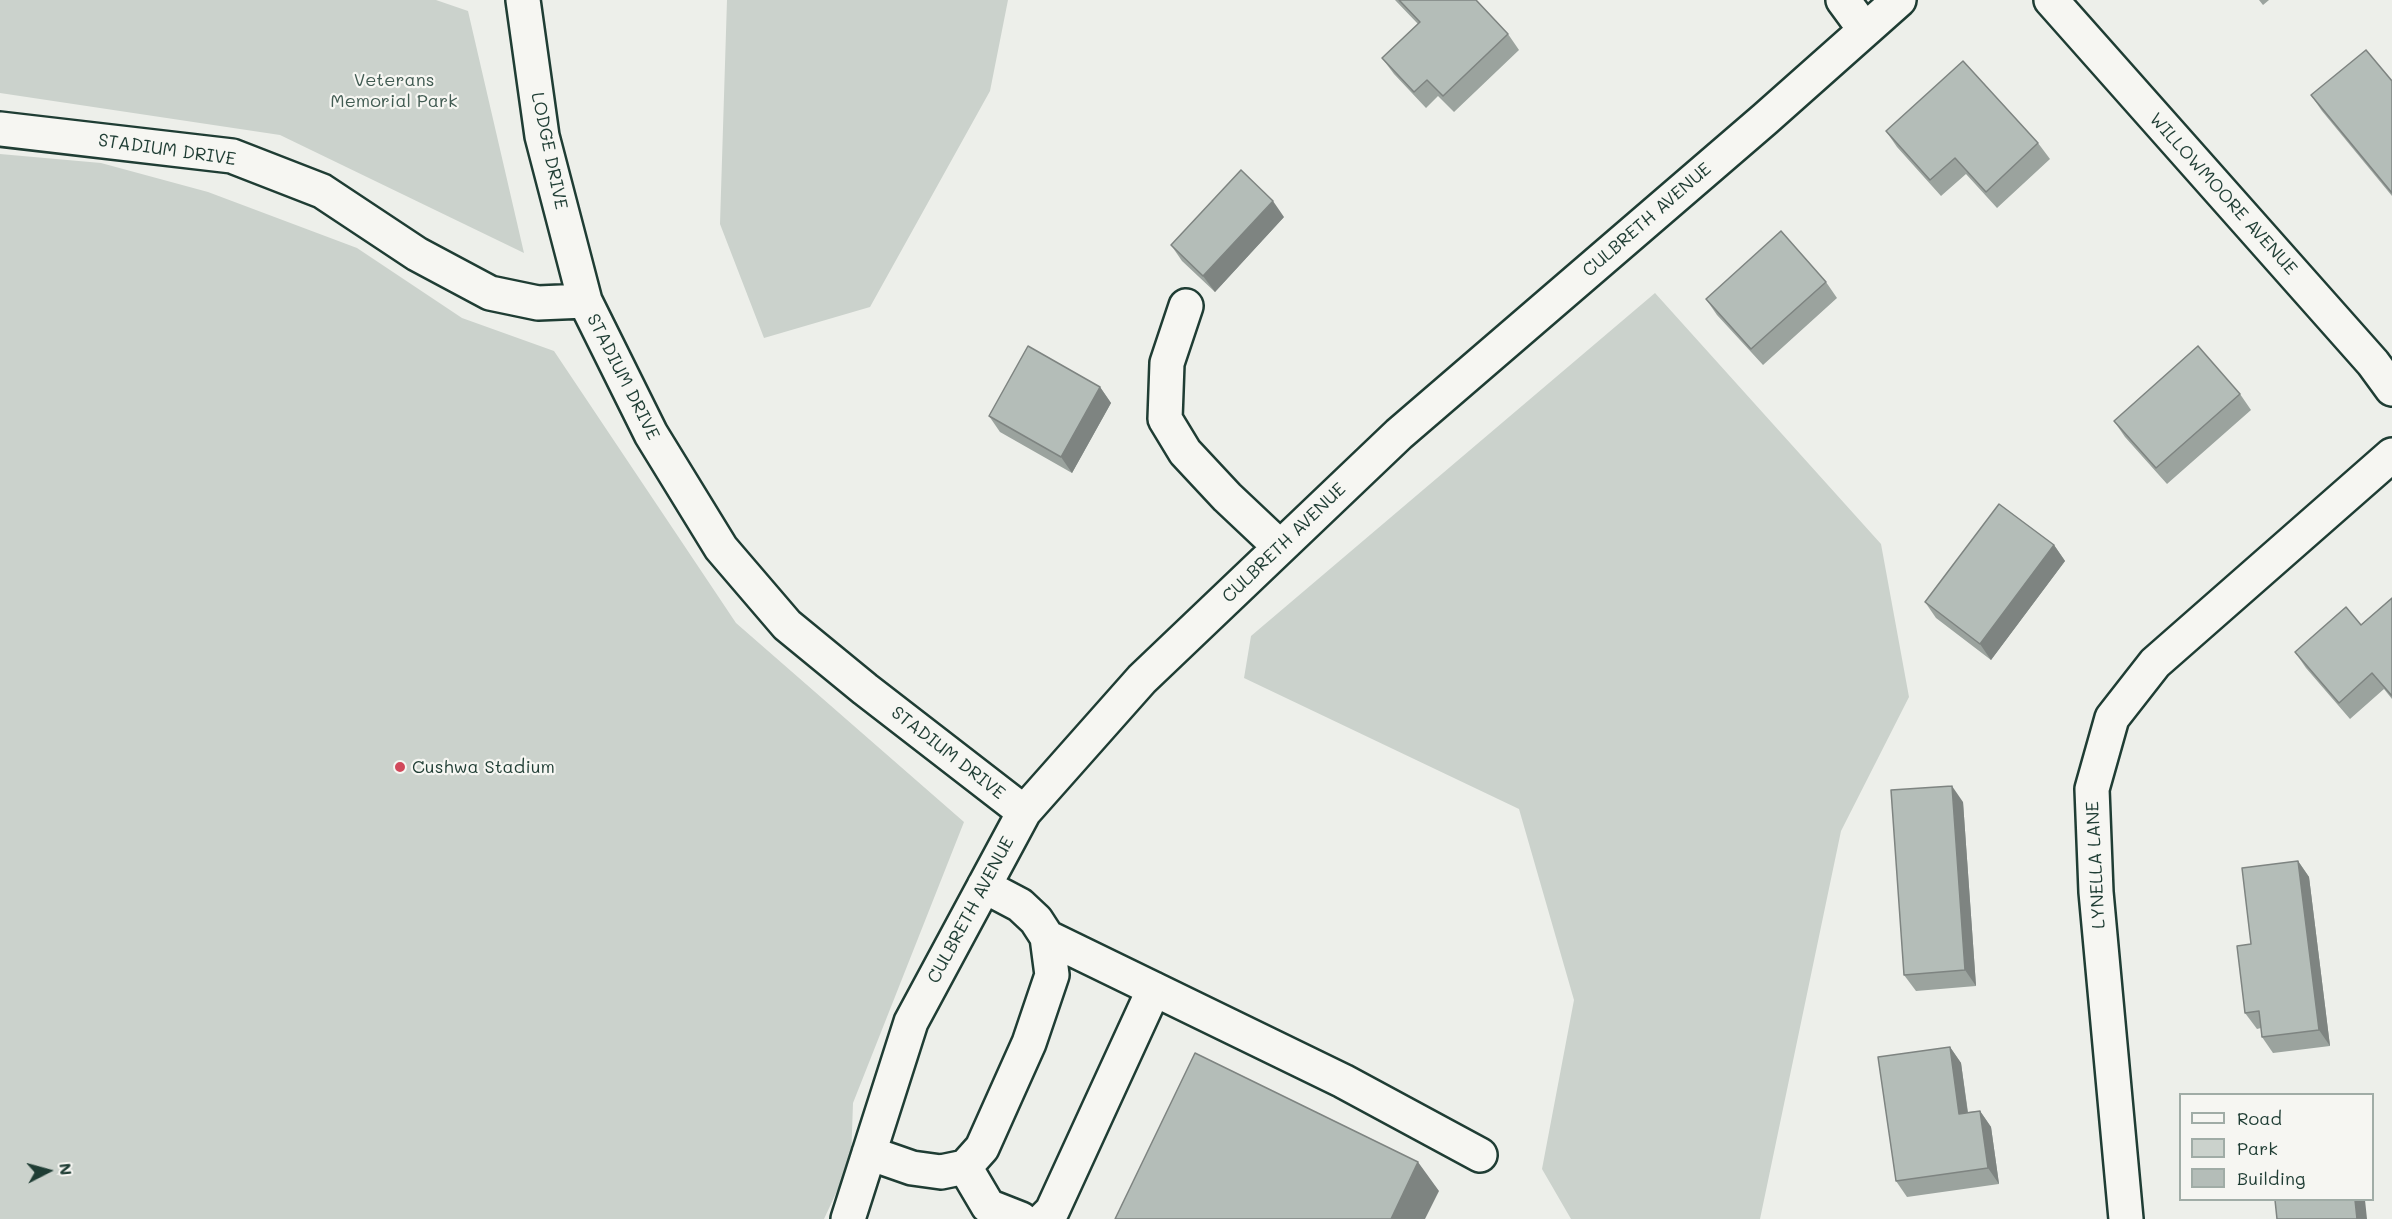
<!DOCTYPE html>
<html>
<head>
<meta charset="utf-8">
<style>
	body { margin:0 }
	#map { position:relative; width:2392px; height:1219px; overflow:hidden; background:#edefea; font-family:Mali,sans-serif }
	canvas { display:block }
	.legend { position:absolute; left:2179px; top:1093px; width:195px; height:108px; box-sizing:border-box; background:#f6f6f2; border:2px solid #a0aca6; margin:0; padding:8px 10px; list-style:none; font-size:18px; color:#1f3d34 }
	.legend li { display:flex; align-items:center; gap:12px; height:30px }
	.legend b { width:30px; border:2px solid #a0aca6 }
	.north { position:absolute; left:18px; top:1141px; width:60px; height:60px; -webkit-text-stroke:4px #f6f6f2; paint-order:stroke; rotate:84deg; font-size:16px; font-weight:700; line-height:24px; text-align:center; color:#1f3d34 }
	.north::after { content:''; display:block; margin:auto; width:21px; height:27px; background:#1f3d34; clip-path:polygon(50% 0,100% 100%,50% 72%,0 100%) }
</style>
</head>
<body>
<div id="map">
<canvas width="2392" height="1219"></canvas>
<ul class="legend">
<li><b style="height:8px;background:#f6f6f2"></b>Road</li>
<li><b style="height:16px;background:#cbd2cc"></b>Park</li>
<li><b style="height:16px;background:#b4bdb8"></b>Building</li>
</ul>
<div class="north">N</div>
</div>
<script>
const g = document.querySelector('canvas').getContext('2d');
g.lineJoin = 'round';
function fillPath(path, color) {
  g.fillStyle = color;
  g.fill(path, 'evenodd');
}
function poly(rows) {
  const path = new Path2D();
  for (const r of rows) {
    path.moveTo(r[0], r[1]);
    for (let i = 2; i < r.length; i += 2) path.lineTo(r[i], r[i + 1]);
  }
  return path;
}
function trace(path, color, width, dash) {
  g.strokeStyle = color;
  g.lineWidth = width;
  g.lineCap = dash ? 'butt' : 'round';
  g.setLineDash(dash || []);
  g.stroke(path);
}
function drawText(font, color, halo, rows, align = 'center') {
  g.font = font + ' Mali,sans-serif';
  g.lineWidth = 4.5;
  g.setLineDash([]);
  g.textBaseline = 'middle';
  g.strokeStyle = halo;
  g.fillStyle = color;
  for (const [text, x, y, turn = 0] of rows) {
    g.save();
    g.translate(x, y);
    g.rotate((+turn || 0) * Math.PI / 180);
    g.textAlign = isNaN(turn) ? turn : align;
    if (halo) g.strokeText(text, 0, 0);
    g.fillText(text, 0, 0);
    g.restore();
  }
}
const green = poly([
	[0,0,436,0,468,11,524,253,280,135,0,93],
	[727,0,1008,0,990,91,870,307,764,338,720,224],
	[0,154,101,163,208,192,357,248,462,318,554,351,736,623,964,822,853,1103,851,1161,824,1219,0,1219],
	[1655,293,1881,544,1909,697,1841,831,1760,1219,1571,1219,1542,1169,1574,1000,1519,809,1244,678,1251,636]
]);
const minor = poly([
	[523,0,542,136,585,301],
	[1843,0,1865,30],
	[2051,0,2373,363,2392,389],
	[0,129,232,156,322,191,417,254,490,293,538,303,585,301,651,434,721,548,787,625,865,689,1024,812],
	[1186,306,1167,363,1165,419,1185,452,1227,497,1280,547],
	[1047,937,1343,1081,1480,1155],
	[869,1153,912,1168,941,1172,965,1167,982,1148,1029,1043,1052,975,1047,937,1036,920,1020,905,984,886],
	[965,1167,988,1206,1021,1219],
	[848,1219,911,1022,1024,812,1142,679,1399,434,1765,119,1899,0],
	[1044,1219,1052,1211,1154,989],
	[2126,1219,2096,892,2092,789,2112,718,2155,663,2392,455]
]);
const wall = poly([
	[1395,0,1476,0,1508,34,1519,50,1454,112,1438,96,1426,108,1394,74,1382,58,1418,24],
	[2259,0,2269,0,2263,5],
	[2392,81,2392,196,2322,111,2311,95],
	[1886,131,2038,143,2050,159,1997,208,1966,174,1941,196,1897,147],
	[1284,217,1215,292,1182,261,1171,245],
	[1826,282,1837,298,1763,365,1717,315,1706,299],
	[1100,387,1111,403,1072,473,1000,432,989,416],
	[2240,394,2251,410,2167,484,2125,437,2114,421],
	[2054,545,2065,561,1991,660,1936,618,1925,602],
	[2392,598,2392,699,2384,689,2350,719,2306,668,2295,652,2361,625],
	[1963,802,1976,986,1916,991,1904,975],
	[2298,861,2309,877,2330,1046,2273,1053,2262,1037,2261,1028,2257,1029,2245,1013],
	[1950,1047,1961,1063,1968,1112,1980,1111,1991,1127,1999,1184,1907,1197,1896,1181]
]);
const shadedWall = poly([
	[1273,201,1284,217,1215,292,1203,276],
	[1100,387,1111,403,1072,473,1061,457],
	[2054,545,2065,561,1991,660,1980,644],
	[1952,786,1963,802,1976,986,1965,970],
	[2298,861,2309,877,2330,1046,2319,1030],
	[1950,1047,1961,1063,1970,1130,1959,1114],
	[1980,1111,1991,1127,1999,1184,1988,1168],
	[1418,1162,1439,1191,1425,1219,1391,1219],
	[2355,1200,2365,1200,2367,1219,2357,1219]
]);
const building = poly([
	[1399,0,1476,0,1508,34,1443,96,1427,80,1414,92,1382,58,1420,22,1399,0],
	[2366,50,2392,81,2392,193,2311,95,2366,50],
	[1963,61,2038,143,1986,192,1955,158,1930,180,1886,131,1963,61],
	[1241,170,1273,201,1203,276,1171,245,1241,170],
	[1781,231,1826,282,1751,349,1706,299,1781,231],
	[1028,346,1100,387,1061,457,989,416,1028,346],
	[2198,346,2240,394,2156,468,2114,421,2198,346],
	[1999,504,2054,545,1980,644,1925,602,1999,504],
	[2392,598,2392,696,2372,673,2339,703,2295,652,2346,607,2361,625,2392,598],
	[1952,786,1965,970,1904,975,1891,790,1952,786],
	[2298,861,2319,1030,2262,1037,2259,1011,2245,1013,2237,946,2251,944,2242,868,2298,861],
	[1950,1047,1959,1114,1980,1111,1988,1168,1896,1181,1878,1057,1950,1047],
	[1195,1053,1418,1162,1391,1219,1115,1219,1195,1053],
	[2275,1200,2355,1200,2357,1219,2277,1219,2275,1200]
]);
const markers = [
	[400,767,6,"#d1495b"]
];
const parkNames = [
	["Veterans",394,80],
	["Memorial Park",394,101]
];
const streetNames = [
	["STADIUM DRIVE",167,150,8],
	["LODGE DRIVE",549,151,78],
	["WILLOWMOORE AVENUE",2223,194,48],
	["CULBRETH AVENUE",1647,220,-41],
	["STADIUM DRIVE",623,377,63],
	["CULBRETH AVENUE",1284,543,-44],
	["STADIUM DRIVE",948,753,38],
	["LYNELLA LANE",2096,865,-93],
	["CULBRETH AVENUE",971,910,-62]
];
const poiNames = [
	["Cushwa Stadium",412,767]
];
fillPath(green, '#cbd2cc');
trace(minor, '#1f3d34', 38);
trace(minor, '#f6f6f2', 33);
fillPath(wall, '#9ba39e');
fillPath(shadedWall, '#7e8481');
fillPath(building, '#b4bdb8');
trace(building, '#7e8481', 1.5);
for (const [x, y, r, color] of markers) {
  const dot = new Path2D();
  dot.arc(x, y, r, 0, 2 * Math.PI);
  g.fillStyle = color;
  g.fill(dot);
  trace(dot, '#f6f6f2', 2);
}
drawText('18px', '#415b52', '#f6f6f2', parkNames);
drawText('18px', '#1f3d34', '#f6f6f2', streetNames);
drawText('18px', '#1f3d34', '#f6f6f2', poiNames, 'left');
</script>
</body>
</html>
